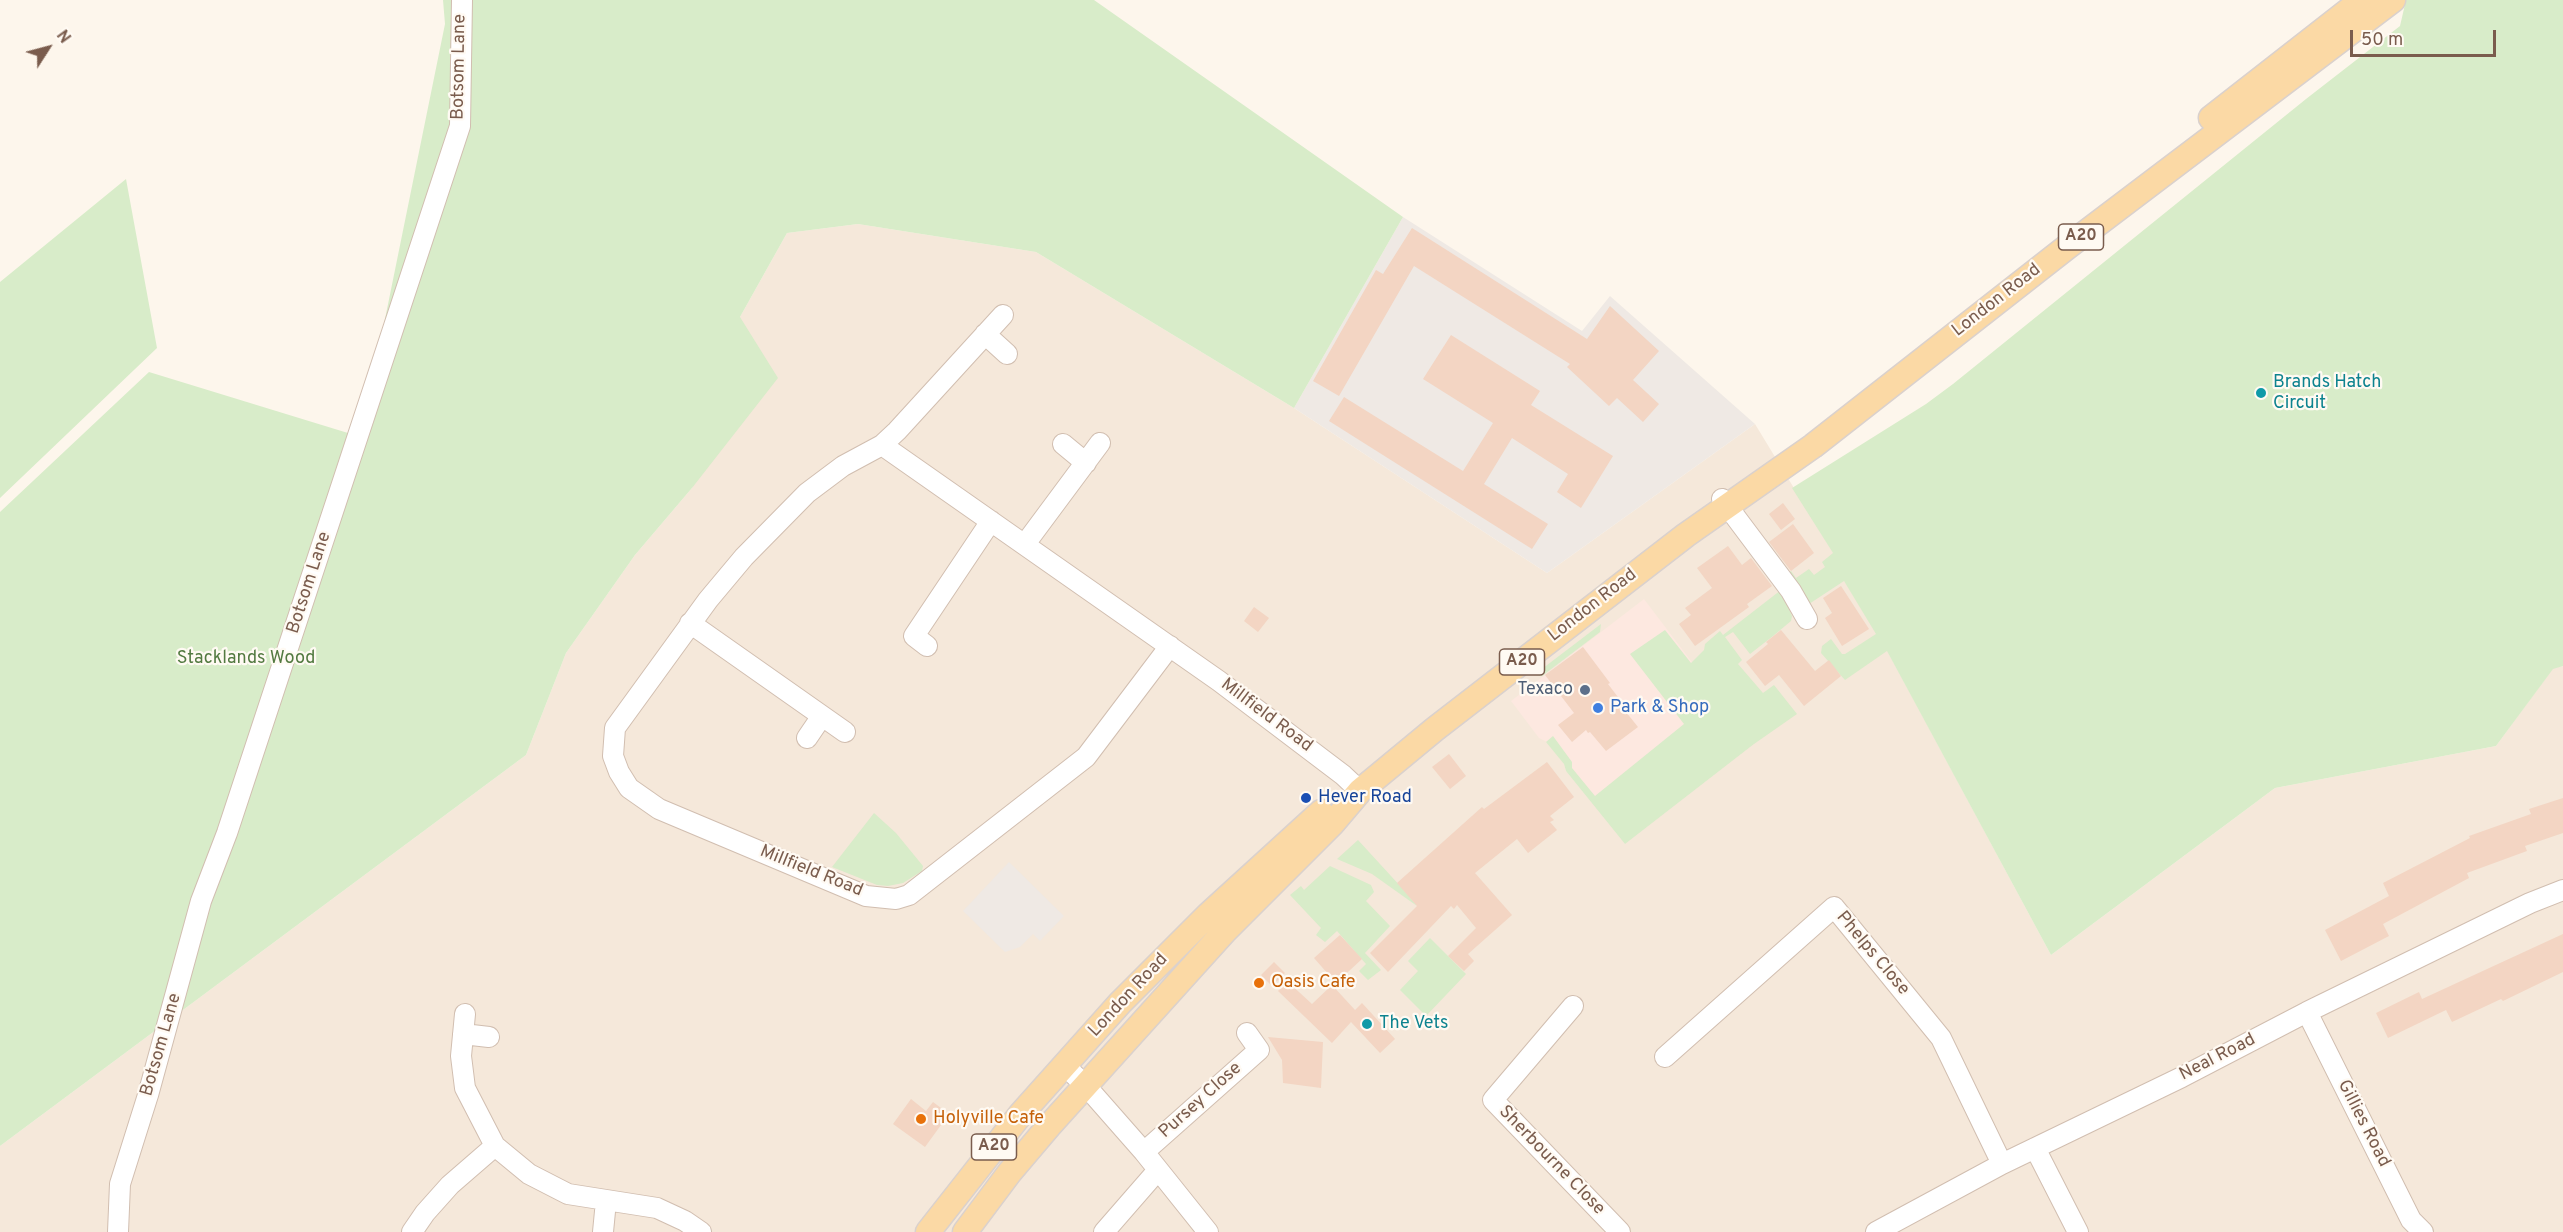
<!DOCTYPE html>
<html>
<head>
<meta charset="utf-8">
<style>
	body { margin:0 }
	#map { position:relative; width:2563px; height:1232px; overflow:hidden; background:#fdf6ec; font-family:Overpass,sans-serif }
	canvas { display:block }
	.north { position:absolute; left:18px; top:18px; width:60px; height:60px; -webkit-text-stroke:4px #fffaf3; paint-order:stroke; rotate:54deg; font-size:16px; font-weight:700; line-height:24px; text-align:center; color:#7a5c4d }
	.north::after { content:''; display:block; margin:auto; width:21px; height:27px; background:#7a5c4d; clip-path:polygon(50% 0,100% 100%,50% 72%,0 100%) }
	.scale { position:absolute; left:2350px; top:30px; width:146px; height:27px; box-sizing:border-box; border:3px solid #7a5c4d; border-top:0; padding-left:8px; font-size:18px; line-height:21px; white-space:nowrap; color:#7a5c4d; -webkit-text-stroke:4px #fffaf3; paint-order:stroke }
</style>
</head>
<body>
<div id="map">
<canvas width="2563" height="1232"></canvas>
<div class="north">N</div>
<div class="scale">50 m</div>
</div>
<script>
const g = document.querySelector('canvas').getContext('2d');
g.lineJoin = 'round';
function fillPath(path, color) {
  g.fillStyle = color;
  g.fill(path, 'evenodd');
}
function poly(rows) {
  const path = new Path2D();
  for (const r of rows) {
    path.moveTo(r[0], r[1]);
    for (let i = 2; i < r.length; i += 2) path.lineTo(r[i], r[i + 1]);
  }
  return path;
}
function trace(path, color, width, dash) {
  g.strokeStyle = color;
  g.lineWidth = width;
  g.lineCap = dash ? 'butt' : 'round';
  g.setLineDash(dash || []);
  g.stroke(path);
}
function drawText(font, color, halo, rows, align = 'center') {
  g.font = font + ' Overpass,sans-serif';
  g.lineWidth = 4.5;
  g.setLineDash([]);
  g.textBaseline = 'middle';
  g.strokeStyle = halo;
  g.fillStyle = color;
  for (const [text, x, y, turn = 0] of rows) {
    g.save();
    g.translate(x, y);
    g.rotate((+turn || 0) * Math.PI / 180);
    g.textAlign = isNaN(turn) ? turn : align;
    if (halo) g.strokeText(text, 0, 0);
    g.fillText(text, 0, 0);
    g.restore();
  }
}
const residential = poly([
	[858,224,1036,252,1294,408,1547,573,1755,424,1848,577,1844,580,1887,650,2051,955,2275,788,2496,746,2553,668,2563,666,2563,1232,0,1232,0,1146,526,755,566,653,635,555,692,488,740,317,787,233]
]);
const commercial = poly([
	[1644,599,1754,744,1625,844,1566,771,1564,764,1547,742,1539,738,1511,701]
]);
const industrial = poly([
	[1403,217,1582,331,1610,296,1755,424,1547,573,1294,408],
	[1009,862,1064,916,1040,941,1033,934,1020,947,1005,952,963,911]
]);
const green = poly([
	[443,0,1094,0,1403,217,1294,408,1036,252,858,224,787,233,740,317,778,378,692,488,635,555,566,653,526,755,0,1146,0,512,149,372,361,437,445,24],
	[2406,0,2563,0,2563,666,2553,669,2496,746,2275,788,2051,955,1887,651,1845,680,1821,653,1822,646,1831,639,1842,654,1845,654,1876,634,1844,581,1809,604,1788,573,1791,571,1796,578,1809,569,1814,575,1825,567,1822,562,1833,553,1792,488,1926,404,1953,384,2306,99,2400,26],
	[126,179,157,348,0,498,0,282],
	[1781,590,1792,616,1791,621,1773,636,1750,654,1733,632,1725,637,1742,660,1738,664,1763,693,1774,685,1797,714,1754,744,1625,844,1566,771,1564,764,1546,742,1553,736,1572,762,1572,768,1595,796,1684,724,1630,654,1665,630,1691,663,1704,650,1705,644,1720,631,1723,635],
	[1601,624,1600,632,1542,676,1534,675],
	[874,813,896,833,923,866,922,871,903,883,888,886,877,885,832,867],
	[1358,840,1402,888,1417,906,1372,874,1337,859],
	[1330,866,1371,885,1374,892,1366,901,1390,926,1365,953,1381,970,1368,980,1359,971,1366,964,1337,931,1325,942,1316,935,1321,928,1290,895,1301,886,1304,890],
	[1430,938,1466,974,1426,1016,1400,990,1418,971,1408,961]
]);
const building = poly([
	[1412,228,1587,339,1610,306,1659,351,1633,380,1659,404,1643,422,1617,398,1609,406,1567,367,1570,364,1414,266,1339,396,1313,381,1376,270,1383,274],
	[1451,335,1540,391,1531,405,1613,456,1581,508,1557,492,1568,474,1512,438,1484,484,1548,524,1532,549,1329,421,1344,397,1463,471,1493,423,1423,379],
	[1783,503,1795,519,1781,530,1769,514],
	[1793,524,1814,553,1791,571,1769,542],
	[1728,546,1742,565,1751,558,1772,586,1747,604,1749,607,1695,646,1679,624,1691,615,1685,608,1712,588,1697,568],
	[1841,586,1869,629,1842,646,1825,618,1832,613,1823,598],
	[1254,607,1269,618,1258,632,1244,621],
	[1781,630,1815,671,1829,660,1841,676,1804,706,1779,675,1765,686,1746,662,1768,644,1766,642],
	[1583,647,1610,683,1608,684,1624,705,1622,707,1638,727,1606,751,1590,732,1588,733,1586,730,1572,742,1558,725,1574,713,1545,675],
	[1449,754,1466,776,1450,789,1432,767],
	[1547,762,1574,797,1550,816,1554,820,1550,822,1557,830,1528,853,1517,839,1475,873,1512,915,1468,954,1474,961,1464,971,1448,956,1476,928,1457,905,1454,909,1451,906,1388,972,1370,953,1417,906,1397,883,1482,807,1484,809],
	[2563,798,2563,833,2525,846,2527,851,2467,873,2469,878,2383,924,2389,936,2341,961,2325,930,2389,896,2383,883,2470,838,2469,836,2531,814,2529,809],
	[2563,934,2563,972,2503,1001,2501,999,2452,1022,2446,1010,2388,1038,2376,1013,2419,992,2422,999],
	[1340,935,1362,959,1336,983,1314,958],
	[1274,962,1285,973,1272,986,1261,975],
	[1287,981,1312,1004,1332,985,1355,1010,1362,1003,1395,1039,1380,1053,1351,1022,1332,1043,1278,991],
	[1268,1037,1323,1042,1321,1088,1283,1083,1282,1060],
	[911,1099,926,1111,933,1102,949,1114,925,1147,893,1124]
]);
const minor = poly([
	[1003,315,897,431,882,445,843,466,807,493,744,557,708,600,615,728,613,756,619,772,629,788,659,809,866,896,896,899,909,895,1086,757,1170,646],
	[985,334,1007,354],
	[1063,444,1086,463],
	[882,445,1219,681,1343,775,1360,791],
	[1722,499,1791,591,1807,619],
	[1025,544,1100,443],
	[690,623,845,732],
	[927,646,914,636,991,521],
	[807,738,822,716],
	[1573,1006,1493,1100,1620,1232],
	[2307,1012,2411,1220,2423,1232],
	[465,1014,461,1056,465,1088,495,1146,529,1174,568,1194,657,1208,685,1221,701,1232],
	[463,1034,489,1037],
	[1665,1057,1834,907,1941,1038,2002,1164],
	[1064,1065,1086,1086,1144,1152,1208,1232],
	[2035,1148,2078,1232],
	[1144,1152,1259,1050,1247,1033],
	[118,1232,120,1184,148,1095,201,901,227,833,460,126,462,0],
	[412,1232,425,1213,450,1185,495,1146],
	[603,1232,606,1201],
	[1104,1232,1158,1170],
	[1876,1232,2002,1164,2182,1077,2307,1012,2530,903,2563,890]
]);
const major = poly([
	[2211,118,2362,0],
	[928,1232,1020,1115,1120,1003,1208,915,1321,812],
	[965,1232,1010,1172,1049,1126,1225,931,1332,824,1360,791,1435,729,1686,535,1813,446,2067,247,2393,0]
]);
const markers = [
	[2261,393,6,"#0f9aa8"],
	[1585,690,6,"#5c6f8a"],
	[1598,708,6,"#3f7fe0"],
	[1306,798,6,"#1a4fb4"],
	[1259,983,6,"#e8710a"],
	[1367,1024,6,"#0f9aa8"],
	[921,1119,6,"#e8710a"]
];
const shields = [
	[2081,237,45],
	[1522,662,45],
	[994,1147,45]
];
const shieldNames = [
	["A20",2081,237],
	["A20",1522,662],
	["A20",994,1147]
];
const streetNames = [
	["Botsom Lane",460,67,-89],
	["London Road",1997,301,-38],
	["Botsom Lane",310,583,-72],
	["London Road",1593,606,-38],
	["Millfield Road",1266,716,37],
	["Millfield Road",811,872,22],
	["Phelps Close",1872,954,50],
	["London Road",1129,996,-47],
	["Botsom Lane",162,1045,-74],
	["Neal Road",2218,1058,-27],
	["Pursey Close",1201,1101,-42],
	["Gillies Road",2363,1124,63],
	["Sherbourne Close",1551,1161,46]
];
const cultureNames = [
	["Brands Hatch",2273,383],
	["Circuit",2273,404],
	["The Vets",1379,1024]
];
const parkNames = [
	["Stacklands Wood",246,659]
];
const serviceNames = [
	["Texaco",1573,690]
];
const shopNames = [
	["Park & Shop",1610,708]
];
const transitNames = [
	["Hever Road",1318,798]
];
const foodNames = [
	["Oasis Cafe",1271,983],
	["Holyville Cafe",933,1119]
];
fillPath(residential, '#f5e8da');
fillPath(commercial, '#fde8e0');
fillPath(industrial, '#efe9e4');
fillPath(green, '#d8ecc9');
fillPath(building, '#f3d5c3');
trace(minor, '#d1beb0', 22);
trace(major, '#dad1cd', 27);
trace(minor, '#fff', 20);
trace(major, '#fbd9a5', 24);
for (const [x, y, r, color] of markers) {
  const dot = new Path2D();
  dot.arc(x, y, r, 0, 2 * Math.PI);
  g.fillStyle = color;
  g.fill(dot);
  trace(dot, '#fffaf3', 2);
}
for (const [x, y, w] of shields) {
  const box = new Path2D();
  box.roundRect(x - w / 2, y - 13, w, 26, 4.5);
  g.fillStyle = '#fffaf3';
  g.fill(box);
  trace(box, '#7a5c4d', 1.5);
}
drawText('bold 16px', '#7a5c4d', null, shieldNames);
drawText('18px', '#7a5c4d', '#fffaf3', streetNames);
drawText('18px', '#0d838f', '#fffaf3', cultureNames, 'left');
drawText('18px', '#537a41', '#fffaf3', parkNames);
drawText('18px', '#4e5e75', '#fffaf3', serviceNames, 'right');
drawText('18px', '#366cbe', '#fffaf3', shopNames, 'left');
drawText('18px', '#164399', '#fffaf3', transitNames, 'left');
drawText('18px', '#c56008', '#fffaf3', foodNames, 'left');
</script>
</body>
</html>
